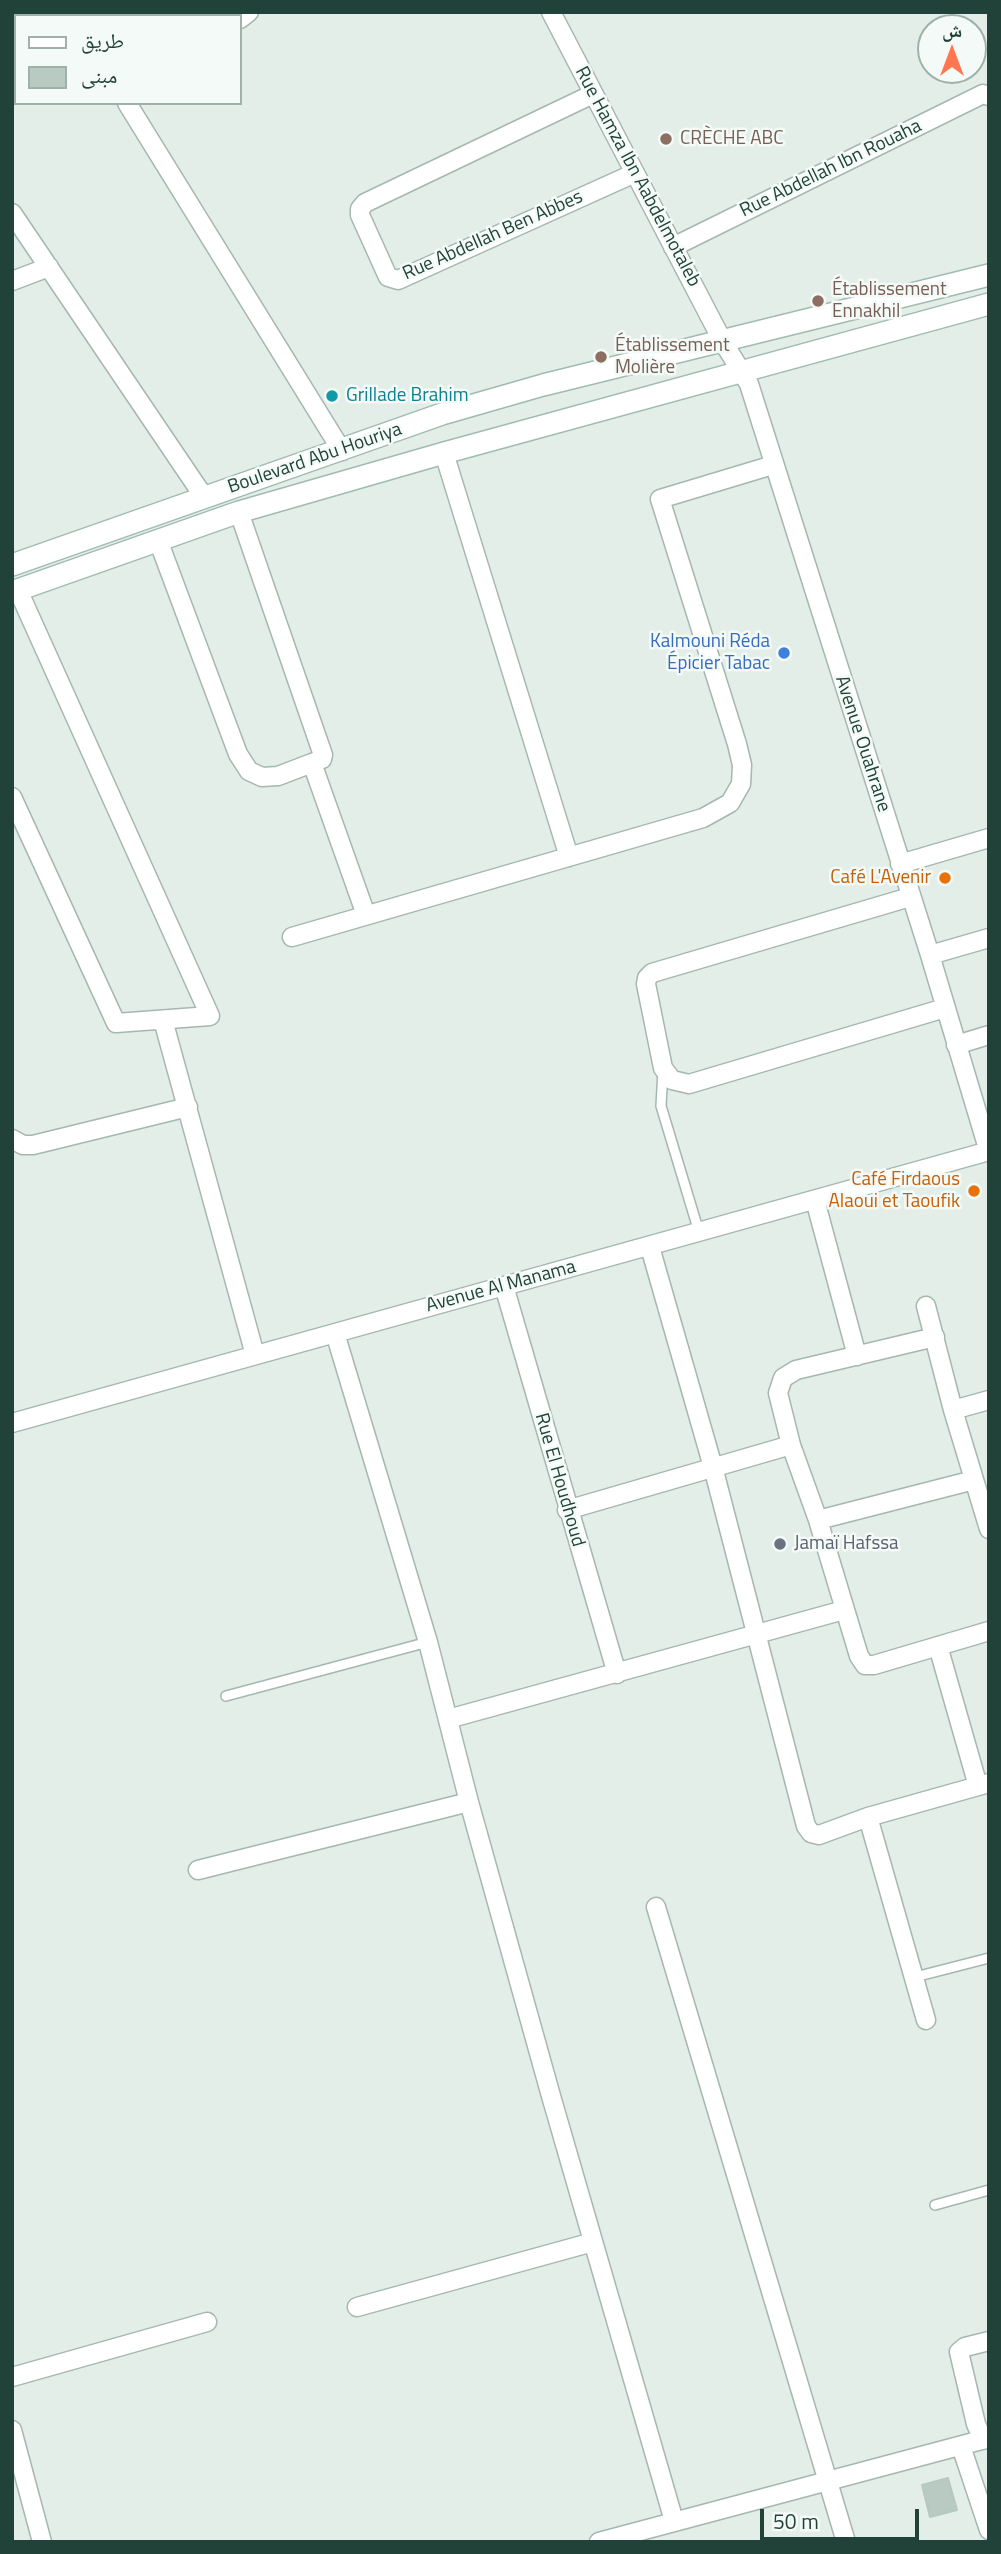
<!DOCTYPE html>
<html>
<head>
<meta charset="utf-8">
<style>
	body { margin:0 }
	#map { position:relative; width:1001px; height:2554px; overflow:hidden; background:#e3eee9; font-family:"Titillium Web","Noto Naskh Arabic",sans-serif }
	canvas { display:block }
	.frame { position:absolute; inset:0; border:14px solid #214238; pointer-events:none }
	.legend { position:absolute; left:14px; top:14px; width:228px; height:91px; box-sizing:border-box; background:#f4faf7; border:2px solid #a0b0ab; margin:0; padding:9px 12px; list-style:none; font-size:21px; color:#214238 }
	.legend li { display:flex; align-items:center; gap:14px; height:35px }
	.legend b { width:35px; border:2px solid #a0b0ab }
	.north { position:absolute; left:917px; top:14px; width:70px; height:70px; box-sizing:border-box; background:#f4faf7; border:2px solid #a0b0ab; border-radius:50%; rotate:0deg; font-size:19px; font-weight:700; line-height:28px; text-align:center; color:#214238 }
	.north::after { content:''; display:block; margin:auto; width:24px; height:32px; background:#ff7651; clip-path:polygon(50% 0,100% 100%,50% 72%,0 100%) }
	.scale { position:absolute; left:760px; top:2509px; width:159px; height:32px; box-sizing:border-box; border:4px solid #214238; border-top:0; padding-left:9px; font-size:21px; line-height:24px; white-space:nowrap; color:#214238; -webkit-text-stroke:5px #f4faf7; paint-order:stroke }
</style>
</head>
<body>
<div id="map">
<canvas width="1001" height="2554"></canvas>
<div class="frame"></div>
<ul class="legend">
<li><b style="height:9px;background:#fff"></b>طريق</li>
<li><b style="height:19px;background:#b8cac2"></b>مبنى</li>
</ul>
<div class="north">ش</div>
<div class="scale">50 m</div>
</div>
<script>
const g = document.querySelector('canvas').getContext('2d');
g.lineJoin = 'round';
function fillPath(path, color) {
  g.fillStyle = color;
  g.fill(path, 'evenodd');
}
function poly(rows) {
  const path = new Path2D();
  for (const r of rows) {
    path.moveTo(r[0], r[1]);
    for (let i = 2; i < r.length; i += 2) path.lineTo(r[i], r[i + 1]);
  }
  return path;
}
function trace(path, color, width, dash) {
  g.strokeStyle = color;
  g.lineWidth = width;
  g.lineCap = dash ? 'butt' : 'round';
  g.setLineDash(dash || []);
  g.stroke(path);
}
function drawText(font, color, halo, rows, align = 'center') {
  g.font = font + ' "Titillium Web",sans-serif';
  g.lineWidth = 5;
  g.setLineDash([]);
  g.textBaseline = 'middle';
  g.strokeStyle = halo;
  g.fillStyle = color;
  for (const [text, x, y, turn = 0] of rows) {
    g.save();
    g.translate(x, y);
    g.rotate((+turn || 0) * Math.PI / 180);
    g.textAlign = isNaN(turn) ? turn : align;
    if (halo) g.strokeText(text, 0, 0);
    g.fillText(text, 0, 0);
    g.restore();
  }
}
const building = poly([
	[948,2478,957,2510,930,2517,922,2485,948,2478]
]);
const service = poly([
	[663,1070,661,1106,699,1232],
	[226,1696,428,1642],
	[915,1977,989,1958],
	[935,2205,989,2190]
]);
const minor = poly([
	[551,12,723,342,749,384,930,955,989,1152],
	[240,19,249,12],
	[12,49,16,48],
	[593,94,365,203,360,209,360,215,388,277,398,280,635,173],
	[127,103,342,451],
	[12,213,204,497],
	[673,247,983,94,989,96],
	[12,281,49,267],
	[444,453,569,857],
	[239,512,323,755,322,759,312,763,366,915],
	[158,540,238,754,249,771,262,777,278,776,312,763],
	[12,797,116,1023,210,1016,18,590],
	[900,864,989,838],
	[910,897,652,973,647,978,646,984,663,1068,672,1080,689,1084,945,1008],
	[292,937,703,818,730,803,741,784,742,765,737,744,660,499,773,465],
	[930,955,989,938],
	[163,1020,255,1355],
	[956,1045,989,1035],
	[12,1139,23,1145,33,1145,188,1107],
	[815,1200,857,1356],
	[650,1247,713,1467,806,1826,811,1833,819,1835,868,1817,989,1783],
	[504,1286,617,1674],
	[926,1306,953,1410,989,1529],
	[335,1333,428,1642,469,1802,551,2096,674,2521],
	[935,1337,796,1370,783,1378,778,1393,791,1445,818,1520,859,1656,865,1665,874,1665,989,1631],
	[953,1410,989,1400],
	[12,1423,989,1151],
	[567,1510,791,1445],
	[818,1520,974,1480],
	[938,1646,978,1786],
	[448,1719,844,1610],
	[868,1817,926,2020],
	[198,1870,469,1802],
	[656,1907,846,2542],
	[357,2307,593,2242],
	[12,2377,207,2322],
	[12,2430,42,2542],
	[983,2440,976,2424,959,2352,965,2347,989,2341],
	[961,2446,989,2530],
	[599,2542,989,2438]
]);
const secondary = poly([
	[12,565,442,414,543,385,989,275],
	[12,592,239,512,444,453,989,304]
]);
const markers = [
	[666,139,7,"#8d6e63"],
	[818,301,7,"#8d6e63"],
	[601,357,7,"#8d6e63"],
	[332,396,7,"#0f9aa8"],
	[784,653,7,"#3f7fe0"],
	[945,878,7,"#e8710a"],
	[974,1191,7,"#e8710a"],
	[780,1544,7,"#6b7280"]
];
const educationNames = [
	["CRÈCHE ABC",680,139],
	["Établissement",832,290],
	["Ennakhil",832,312],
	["Établissement",615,346],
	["Molière",615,368]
];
const streetNames = [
	["Rue Abdellah Ibn Rouaha",831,169,-26],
	["Rue Hamza Ibn Aabdelmotaleb",637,177,62],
	["Rue Abdellah Ben Abbes",493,236,-24],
	["Boulevard Abu Houriya",315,459,-19],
	["Avenue Ouahrane",862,744,72],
	["Avenue Al Manama",501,1287,-15],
	["Rue El Houdhoud",559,1480,74]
];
const cultureNames = [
	["Grillade Brahim",346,396]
];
const shopNames = [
	["Kalmouni Réda",770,642],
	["Épicier Tabac",770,664]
];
const foodNames = [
	["Café L'Avenir",931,878],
	["Café Firdaous",960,1180],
	["Alaoui et Taoufik",960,1202]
];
const worshipNames = [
	["Jamaï Hafssa",794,1544]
];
fillPath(building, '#b8cac2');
trace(building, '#b5c9c0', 2);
trace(service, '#a5b7b0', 12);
trace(minor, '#a5b7b0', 21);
trace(secondary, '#a0bbb1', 24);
trace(service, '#fff', 9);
trace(minor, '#fff', 18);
trace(secondary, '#fff', 21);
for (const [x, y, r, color] of markers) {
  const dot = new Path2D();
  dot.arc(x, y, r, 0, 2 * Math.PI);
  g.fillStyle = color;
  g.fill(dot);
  trace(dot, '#f4faf7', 2.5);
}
drawText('19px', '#785e54', '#f4faf7', educationNames, 'left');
drawText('19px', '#214238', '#f4faf7', streetNames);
drawText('19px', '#0d838f', '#f4faf7', cultureNames, 'left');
drawText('19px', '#366cbe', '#f4faf7', shopNames, 'right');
drawText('19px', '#c56008', '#f4faf7', foodNames, 'right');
drawText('19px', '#5b616d', '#f4faf7', worshipNames, 'left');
</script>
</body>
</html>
